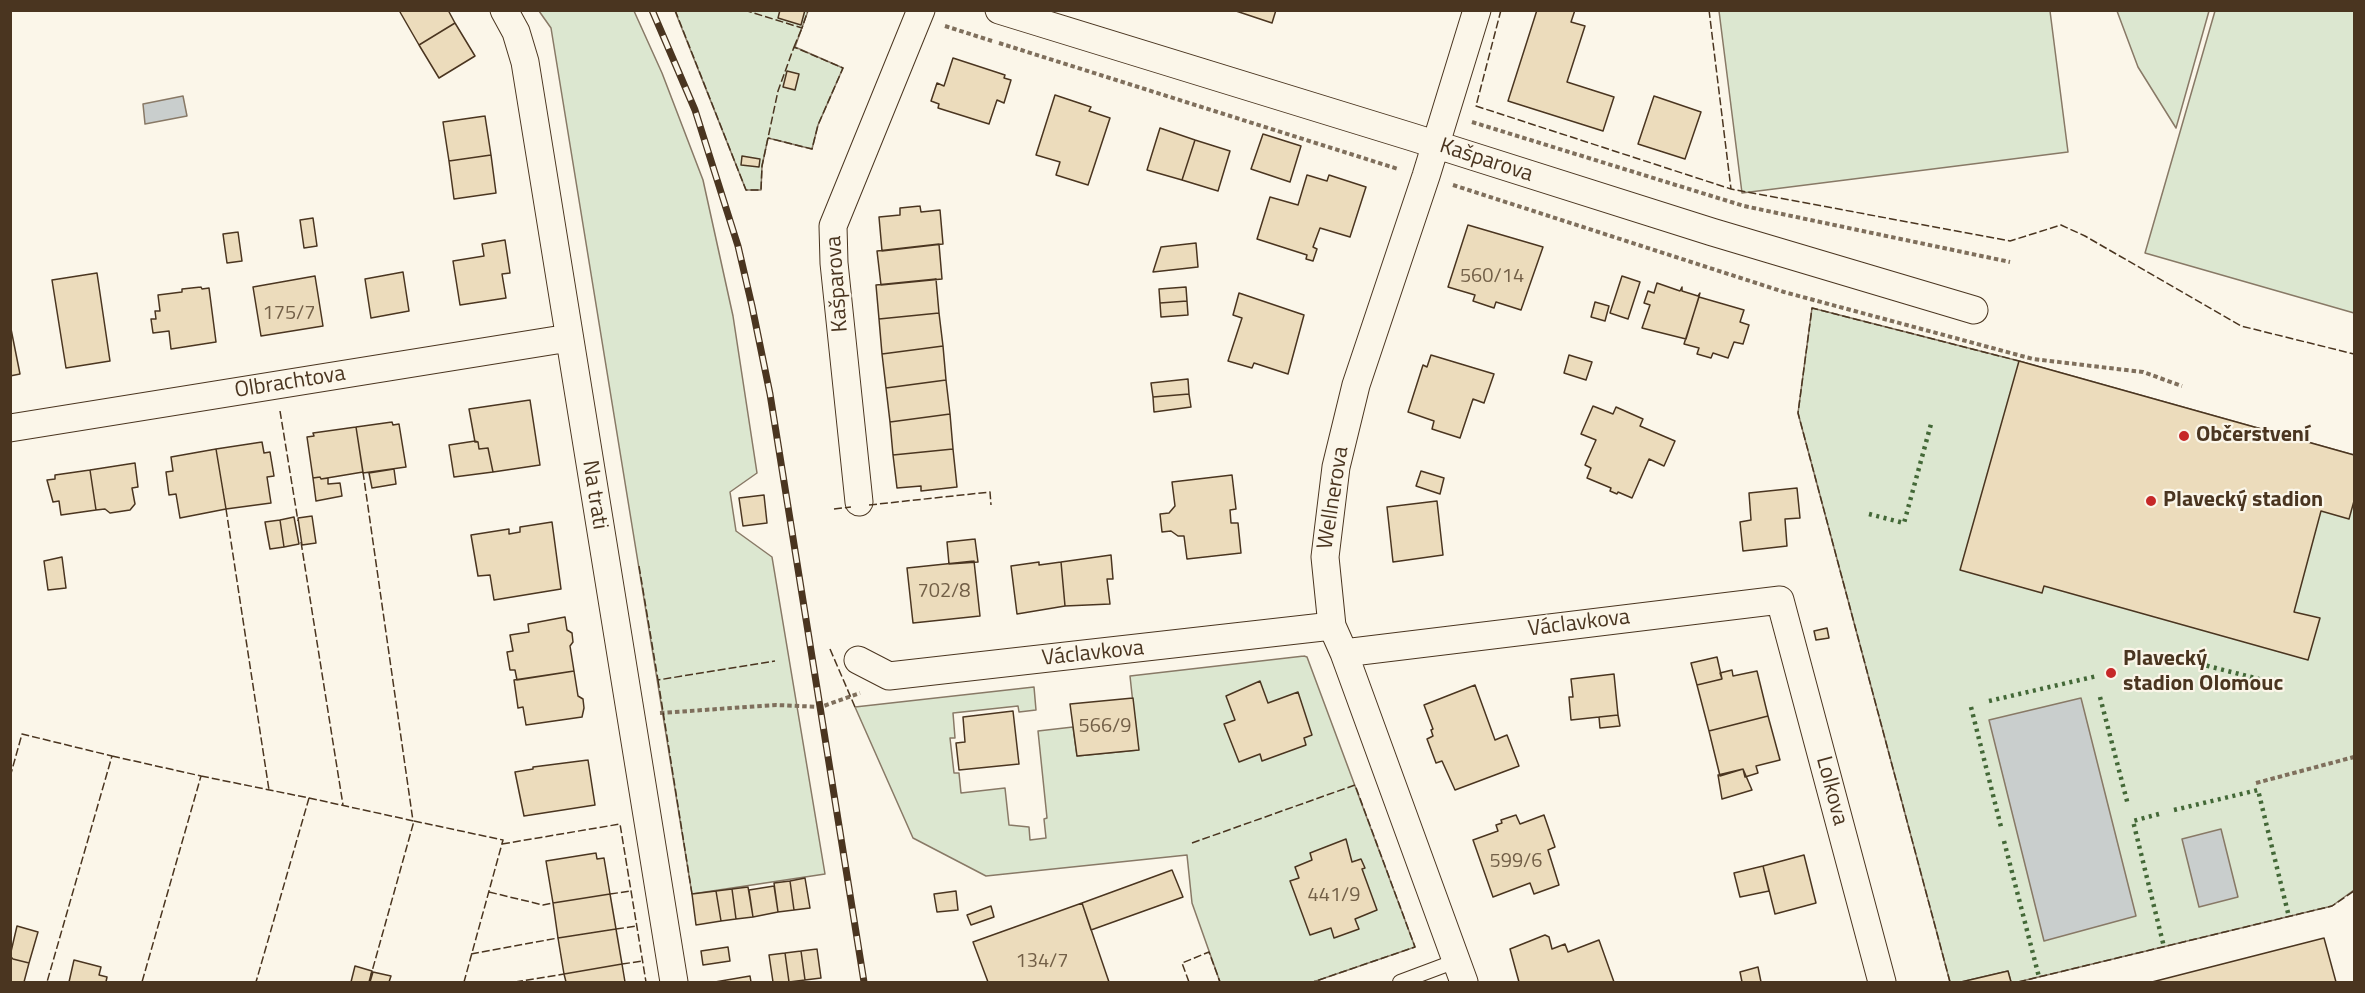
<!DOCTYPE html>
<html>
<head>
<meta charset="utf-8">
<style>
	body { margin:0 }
	#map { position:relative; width:2365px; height:993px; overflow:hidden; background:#fbf6e9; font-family:"Titillium Web",sans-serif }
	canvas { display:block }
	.frame { position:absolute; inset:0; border:12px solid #4a3520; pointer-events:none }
</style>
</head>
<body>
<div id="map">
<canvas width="2365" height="993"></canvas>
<div class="frame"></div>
</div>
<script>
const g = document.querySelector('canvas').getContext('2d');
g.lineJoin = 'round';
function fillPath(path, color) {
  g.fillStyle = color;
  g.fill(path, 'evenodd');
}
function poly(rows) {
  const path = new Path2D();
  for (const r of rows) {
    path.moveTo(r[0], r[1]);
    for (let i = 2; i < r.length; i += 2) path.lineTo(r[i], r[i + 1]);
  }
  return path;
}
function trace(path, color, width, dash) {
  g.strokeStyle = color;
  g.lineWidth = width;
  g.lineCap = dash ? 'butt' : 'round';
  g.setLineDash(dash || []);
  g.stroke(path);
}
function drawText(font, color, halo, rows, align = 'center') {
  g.font = font + ' "Titillium Web",sans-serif';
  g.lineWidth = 4.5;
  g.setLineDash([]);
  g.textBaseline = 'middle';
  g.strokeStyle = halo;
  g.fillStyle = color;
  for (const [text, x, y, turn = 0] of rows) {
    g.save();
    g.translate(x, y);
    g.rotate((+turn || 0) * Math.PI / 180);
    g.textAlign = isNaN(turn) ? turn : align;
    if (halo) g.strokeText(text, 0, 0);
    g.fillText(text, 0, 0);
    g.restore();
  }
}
const green = poly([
	[539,11,634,11,662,73,703,180,733,316,757,473,730,492,736,531,772,557,825,874,692,894,551,28,539,11],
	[675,11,808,11,795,47,843,68,818,125,812,149,768,138,762,166,761,190,746,190,675,11],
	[1719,11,2050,11,2068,152,1742,193,1719,11],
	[2117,11,2209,11,2176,128,2138,67,2117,11],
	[2215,11,2354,11,2354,313,2145,253,2215,11],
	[1812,308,2019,361,2354,455,2354,890,2332,906,2018,982,2011,982,2008,971,1961,982,1950,982,1798,413,1812,308],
	[1304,656,1307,657,1415,947,1313,982,1220,982,1192,903,1187,855,986,876,913,838,855,707,1034,687,1036,710,1019,712,1018,706,953,713,955,738,950,738,954,773,959,773,961,793,1005,788,1009,825,1029,827,1030,840,1046,838,1044,819,1047,818,1038,731,1073,727,1077,756,1138,750,1130,676,1304,656]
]);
const water = poly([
	[183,96,187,116,145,124,143,104,183,96],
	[2081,698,2136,916,2044,941,1989,720,2081,698],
	[2221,829,2238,897,2199,907,2182,839,2221,829]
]);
const building = poly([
	[403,10,448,10,455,23,419,45,400,12,403,10],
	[780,10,805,10,801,25,778,18,780,10],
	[1233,10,1276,10,1272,23,1233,10],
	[1537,10,1575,10,1571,22,1585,26,1567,82,1614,97,1603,131,1508,101,1537,10],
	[455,23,475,56,439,78,419,45,455,23],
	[953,58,1005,75,1004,78,1011,80,1004,103,997,100,989,124,938,108,939,104,931,101,937,83,944,86,953,58],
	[787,71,799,74,795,90,783,87,787,71],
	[1055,95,1091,107,1089,111,1110,118,1088,185,1056,175,1060,162,1036,155,1055,95],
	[1654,96,1701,112,1685,159,1638,144,1654,96],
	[485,116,491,155,449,161,443,122,485,116],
	[1160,128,1195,140,1182,180,1147,170,1160,128],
	[1263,134,1301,146,1290,182,1251,169,1263,134],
	[1195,140,1230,151,1218,191,1182,180,1195,140],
	[491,155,496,193,454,199,449,161,491,155],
	[742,156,760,159,759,167,741,165,742,156],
	[1307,175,1327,181,1329,175,1366,187,1350,237,1320,228,1313,247,1317,249,1313,261,1306,259,1307,255,1257,239,1270,197,1298,205,1307,175],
	[920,206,921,212,940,210,943,244,882,251,879,217,900,215,900,208,920,206],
	[313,218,317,246,304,248,300,220,313,218],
	[1468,225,1543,247,1521,310,1496,302,1494,308,1473,301,1475,295,1448,287,1468,225],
	[238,232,242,261,227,263,223,234,238,232],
	[505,240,510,273,502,274,506,298,460,305,453,261,484,256,482,244,505,240],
	[1196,243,1198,267,1153,272,1161,247,1196,243],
	[939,244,942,279,881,285,877,251,939,244],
	[403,272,409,311,371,318,365,279,403,272],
	[97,273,110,361,66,368,52,280,97,273],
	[315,276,323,326,261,336,253,287,315,276],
	[1622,276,1640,282,1628,319,1610,313,1622,276],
	[936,279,939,313,879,319,876,285,936,279],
	[1657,283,1680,291,1682,287,1682,291,1698,296,1700,293,1686,339,1642,328,1650,305,1644,303,1648,291,1654,293,1657,283],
	[201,287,202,289,209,288,216,342,171,349,169,331,153,333,151,319,156,319,155,311,160,311,158,295,182,292,182,289,201,287],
	[1186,287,1187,301,1160,303,1159,289,1186,287],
	[1239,293,1304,315,1288,374,1254,363,1252,368,1228,361,1242,318,1233,315,1239,293],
	[1699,297,1744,310,1740,322,1749,325,1743,344,1734,342,1728,358,1713,353,1711,358,1697,354,1699,348,1684,344,1699,297],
	[1187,301,1188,315,1161,317,1160,303,1187,301],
	[1595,302,1609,306,1605,321,1591,317,1595,302],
	[939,313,943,346,882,354,879,319,939,313],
	[10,324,20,374,10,376,10,324],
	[943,346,946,380,886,388,882,354,943,346],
	[1431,355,1494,374,1484,403,1473,399,1460,438,1432,429,1434,421,1408,412,1423,365,1427,367,1431,355],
	[1569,355,1592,362,1586,380,1564,373,1569,355],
	[2019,361,2354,455,2354,501,2349,519,2321,511,2294,612,2320,618,2308,660,2044,586,2042,593,1960,570,2019,361],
	[1188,379,1189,394,1153,397,1151,383,1188,379],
	[946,380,950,414,890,422,886,388,946,380],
	[1189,394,1191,407,1154,412,1153,397,1189,394],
	[530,400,540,465,493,472,488,448,479,449,478,442,475,442,469,409,530,400],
	[1593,406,1613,414,1616,407,1643,419,1640,426,1675,441,1664,466,1649,459,1632,498,1618,492,1617,494,1610,491,1611,488,1587,478,1591,468,1585,465,1596,440,1581,434,1593,406],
	[950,414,953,449,893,455,890,422,950,414],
	[392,422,393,425,399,424,406,467,363,473,356,427,392,422],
	[356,427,363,472,321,479,320,477,313,478,307,437,314,436,313,433,356,427],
	[475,441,478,442,479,449,488,448,493,472,454,477,449,445,475,441],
	[262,442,264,453,270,452,274,476,267,477,271,503,226,509,216,449,262,442],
	[216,449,226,509,180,518,176,494,169,495,166,472,173,471,171,457,216,449],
	[953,449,957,487,921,491,921,486,897,488,893,455,953,449],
	[135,463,138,487,132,488,135,504,130,510,110,513,105,509,96,510,90,470,135,463],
	[394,469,396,484,372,488,369,473,394,469],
	[90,470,96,510,61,515,59,501,53,502,47,480,55,479,55,475,90,470],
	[1421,471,1444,478,1440,494,1416,486,1421,471],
	[1232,475,1236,509,1230,510,1231,523,1238,523,1241,553,1187,559,1184,536,1178,536,1171,531,1162,532,1160,514,1169,513,1175,506,1172,482,1232,475],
	[320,477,321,479,328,478,328,484,340,483,342,496,316,501,313,478,320,477],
	[1797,488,1800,518,1785,519,1787,546,1743,551,1740,522,1751,520,1749,493,1797,488],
	[764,495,767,523,743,526,739,498,764,495],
	[1437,501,1443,555,1393,562,1387,507,1437,501],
	[312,516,316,543,302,545,298,518,312,516],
	[294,517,299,544,284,547,280,520,294,517],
	[280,520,284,547,270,549,265,522,280,520],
	[552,522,561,589,494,600,490,575,478,576,471,535,509,529,509,534,520,532,520,527,552,522],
	[975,539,978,562,949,564,947,542,975,539],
	[1111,555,1113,579,1107,579,1110,604,1065,606,1061,562,1111,555],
	[62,557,66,588,48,590,44,561,62,557],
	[974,561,980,616,913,623,907,568,974,561],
	[1039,562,1039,565,1061,562,1065,606,1017,614,1011,566,1039,562],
	[565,617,567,630,572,633,573,642,570,646,574,671,517,680,515,670,510,670,507,652,513,651,510,635,529,632,528,624,565,617],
	[1827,628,1829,638,1816,640,1814,631,1827,628],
	[1717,657,1722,679,1697,685,1691,663,1717,657],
	[1732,670,1733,676,1757,671,1768,716,1709,731,1697,685,1722,679,1720,673,1732,670],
	[574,671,578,696,583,699,584,708,582,717,526,725,523,707,518,708,514,680,574,671],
	[1614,674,1618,715,1571,720,1569,697,1573,697,1571,679,1614,674],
	[1260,681,1268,703,1298,692,1312,735,1304,738,1306,745,1262,761,1260,754,1239,762,1224,724,1235,720,1226,696,1260,681],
	[1475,685,1495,740,1507,735,1519,766,1455,790,1442,761,1436,763,1427,739,1433,736,1431,730,1433,729,1424,705,1475,685],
	[1133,698,1139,750,1077,756,1070,704,1133,698],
	[1013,711,1019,764,959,770,956,743,965,742,963,717,1013,711],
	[1618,715,1620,726,1600,728,1599,717,1618,715],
	[1768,716,1780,760,1756,766,1758,773,1745,777,1743,769,1720,776,1709,731,1768,716],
	[588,760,595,805,524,816,515,772,533,769,533,767,588,760],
	[1743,769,1752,790,1722,799,1718,775,1743,769],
	[1516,815,1520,824,1544,815,1555,847,1548,850,1559,885,1534,894,1530,883,1493,897,1473,840,1498,831,1496,825,1502,823,1501,820,1516,815],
	[1346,839,1352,862,1361,859,1365,868,1362,869,1377,910,1355,919,1359,929,1334,938,1331,928,1310,935,1290,881,1299,878,1295,867,1312,860,1310,853,1346,839],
	[596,853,597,859,604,858,610,894,553,903,546,861,596,853],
	[1804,855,1816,903,1775,914,1763,866,1804,855],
	[1763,866,1769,891,1740,897,1734,873,1763,866],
	[1172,870,1183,897,1091,930,1082,903,1172,870],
	[805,878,810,908,794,910,790,881,805,878],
	[790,881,794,910,778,912,774,883,790,881],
	[774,886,778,912,753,917,749,890,774,886],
	[748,887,753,917,736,919,732,889,748,887],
	[732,889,736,919,721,921,716,891,732,889],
	[716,891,721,921,696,925,692,894,716,891],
	[956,891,958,910,937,912,934,894,956,891],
	[610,894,616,929,558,938,553,903,610,894],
	[1082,903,1109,982,988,982,973,942,1082,903],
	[991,906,994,917,971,925,967,915,991,906],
	[17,926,38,932,29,963,13,959,10,956,17,926],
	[616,929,622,964,564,974,558,938,616,929],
	[1545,935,1549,937,1552,949,1565,944,1568,952,1599,940,1614,982,1519,982,1510,949,1545,935],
	[2324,938,2336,982,2152,982,2324,938],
	[728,947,730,961,703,965,701,951,728,947],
	[817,949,821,978,805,980,801,951,817,949],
	[801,951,805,980,789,982,785,953,801,951],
	[785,953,789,982,773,982,769,955,785,953],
	[10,956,13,959,29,963,24,982,10,982,10,956],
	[74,960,101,967,99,975,107,977,106,982,69,982,74,960],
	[622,964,625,982,566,982,564,974,622,964],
	[355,966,372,971,369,982,351,982,355,966],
	[1758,967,1761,982,1742,982,1740,972,1758,967],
	[2008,971,2011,982,1961,982,2008,971],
	[373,972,391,976,389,982,370,982,373,972],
	[750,976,751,982,715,982,750,976]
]);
const path = poly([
	[945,26,992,41],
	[999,43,1398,169],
	[1472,122,1744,206,2010,262],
	[1453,185,1784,292,2033,359,2143,372,2182,386],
	[660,713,776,705,821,707,860,693],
	[2256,783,2354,757]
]);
const lane = poly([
	[1400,982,1456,961]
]);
const street = poly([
	[504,10,516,32,525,62,674,982],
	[999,10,1412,137,1712,232,1974,310],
	[10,428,569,338],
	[859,502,834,263,833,226,921,10],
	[1344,653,1780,600,1882,982],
	[858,660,889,676,1332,626],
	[1464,982,1344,653,1332,626,1325,557,1336,467,1356,385,1426,176,1477,10]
]);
const rail = poly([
	[652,10,695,110,738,246,752,306,770,394,864,982]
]);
const hedge = poly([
	[1869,514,1904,523,1931,424],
	[2192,662,2259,679],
	[2100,697,2128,805],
	[1989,701,2097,676],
	[1971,707,2001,827],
	[2174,810,2258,790,2289,917],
	[2159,814,2133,821,2164,947],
	[2004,841,2039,977]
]);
const fence = poly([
	[675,10,746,190,761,190,762,166,778,91,794,47,843,68,818,125,812,149,768,138],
	[744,10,802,28,808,10],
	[1501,10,1476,106,1731,189,2010,241,2061,225,2085,236,2241,326,2354,354],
	[1709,10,1731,189],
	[794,47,802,28],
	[280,411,298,521],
	[363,472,413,821],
	[869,505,990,492,991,505],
	[226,509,269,790],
	[834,509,851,507],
	[301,542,343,805],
	[639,566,658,680,775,661],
	[830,649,855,707],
	[658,680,692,894],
	[112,756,201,776,142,982],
	[201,776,309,798,256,982],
	[10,777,22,734,112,756,47,982],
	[309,798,414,821,371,975],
	[414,821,503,840,464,982],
	[1192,843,1355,785,1415,947,1313,982],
	[502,844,620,824,646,982],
	[489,892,543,905,553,903],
	[610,894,631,891],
	[616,929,637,926],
	[471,954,558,938],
	[622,964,643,961],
	[515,982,564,974],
	[1189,982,1182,963,1209,952,1220,982],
	[1950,982,1798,413,1812,308,2019,361],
	[2018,982,2332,906,2354,891]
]);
const markers = [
	[2184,436,6,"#c62828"],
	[2151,501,6,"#c62828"],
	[2111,673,6,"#c62828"]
];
const numberNames = [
	["560/14",1492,277],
	["175/7",289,314],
	["702/8",944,592],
	["566/9",1105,727],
	["599/6",1516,862],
	["441/9",1334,896],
	["134/7",1042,962]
];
const streetNames = [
	["Kašparova",1486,161,18],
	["Kašparova",838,284,-94],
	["Olbrachtova",290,383,-9],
	["Na trati",594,495,81],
	["Wellnerova",1334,498,-81],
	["Václavkova",1579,624,-7],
	["Václavkova",1093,654,-6],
	["Lolkova",1831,791,75]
];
const poiNames = [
	["Občerstvení",2196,436],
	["Plavecký stadion",2163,501],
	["Plavecký",2123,660],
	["stadion Olomouc",2123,685]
];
fillPath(green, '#dce7d0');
trace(green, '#887966', 1.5);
fillPath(water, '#c9cecd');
trace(water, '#887966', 1.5);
fillPath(building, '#ecdcbc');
trace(building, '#4a3520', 1.5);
trace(lane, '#4a3520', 16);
trace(street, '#4a3520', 29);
trace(path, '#7f6f5c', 4, [4.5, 3]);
trace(lane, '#fbf6e9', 14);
trace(street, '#fbf6e9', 27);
trace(rail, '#4a3520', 7);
trace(rail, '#fbf6e9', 4.5, [14]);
trace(hedge, '#436837', 4.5, [3, 4.5]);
trace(fence, '#4a3520', 1.5, [8, 3]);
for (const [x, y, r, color] of markers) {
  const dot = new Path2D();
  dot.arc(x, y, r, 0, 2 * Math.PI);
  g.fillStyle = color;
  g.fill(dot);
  trace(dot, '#fbf6e9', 2);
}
drawText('20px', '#725f47', null, numberNames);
drawText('22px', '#4a3520', '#fbf6e9', streetNames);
drawText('bold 22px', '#4a3520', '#fbf6e9', poiNames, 'left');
</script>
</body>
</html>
